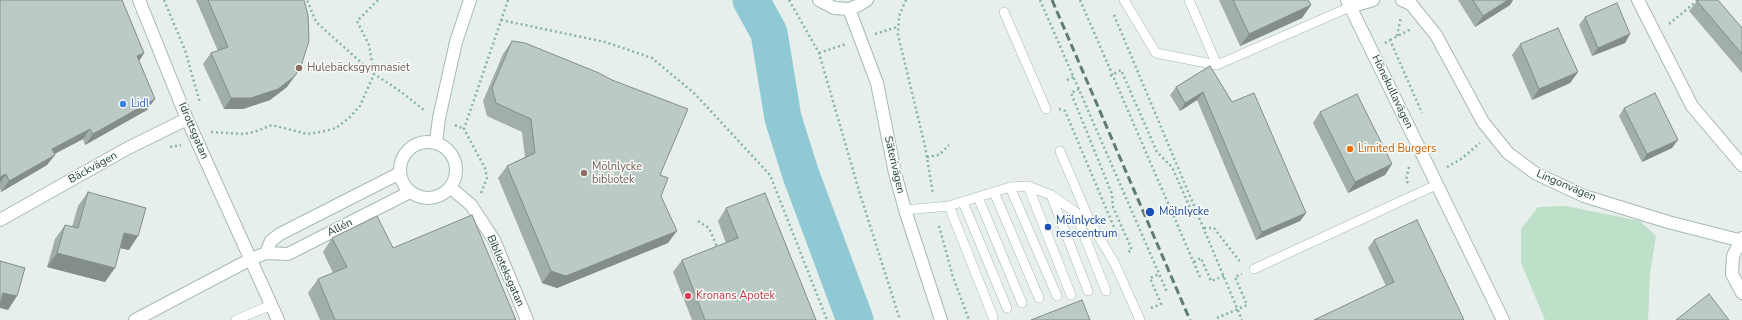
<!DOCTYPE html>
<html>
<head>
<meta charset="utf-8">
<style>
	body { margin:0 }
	canvas { display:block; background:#e6efeb }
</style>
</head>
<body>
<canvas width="1742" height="320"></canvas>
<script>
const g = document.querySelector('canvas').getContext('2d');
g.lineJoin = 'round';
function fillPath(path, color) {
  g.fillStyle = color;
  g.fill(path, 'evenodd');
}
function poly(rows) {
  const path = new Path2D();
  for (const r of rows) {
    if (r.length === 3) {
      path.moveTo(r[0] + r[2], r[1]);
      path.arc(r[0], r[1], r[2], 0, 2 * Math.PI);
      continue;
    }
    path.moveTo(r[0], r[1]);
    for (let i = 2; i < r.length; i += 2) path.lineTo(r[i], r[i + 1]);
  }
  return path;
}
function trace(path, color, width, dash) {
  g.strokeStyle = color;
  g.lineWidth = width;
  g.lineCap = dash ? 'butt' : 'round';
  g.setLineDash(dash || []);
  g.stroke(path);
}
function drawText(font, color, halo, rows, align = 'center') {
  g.font = font + ' "Nunito Sans",sans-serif';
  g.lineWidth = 3;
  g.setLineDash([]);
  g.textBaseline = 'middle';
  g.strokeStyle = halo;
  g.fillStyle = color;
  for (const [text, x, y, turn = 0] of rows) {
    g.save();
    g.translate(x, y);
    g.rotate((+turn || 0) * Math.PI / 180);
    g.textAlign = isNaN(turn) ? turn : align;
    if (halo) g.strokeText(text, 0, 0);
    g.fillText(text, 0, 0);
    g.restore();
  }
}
const green = poly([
	[1566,206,1640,221,1656,236,1650,274,1648,320,1545,320,1521,263,1521,229,1538,207]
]);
const river = poly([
	[751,0,769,33,783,118,801,175,855,320]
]);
const path = poly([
	[164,0,185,50,200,103],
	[378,0,357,21,369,45,374,74,400,91,425,111],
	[789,0,819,53,860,194,900,320],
	[906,0,899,16,898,35,925,146,933,194],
	[1040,0,1167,292],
	[1080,0,1200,277],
	[1114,15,1242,320],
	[501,20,605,42,652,58,695,94,770,175,827,320],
	[1669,24,1698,0],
	[875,34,897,27],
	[1397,36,1401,17],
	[1390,40,1411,29],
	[1385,43,1390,40,1422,113],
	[819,53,846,44],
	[1110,76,1121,70,1157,152,1172,167,1191,210,1197,213],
	[1067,80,1074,77],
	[1079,89,1071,93,1112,194,1113,207,1132,250,1126,253],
	[1059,109,1065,111,1119,239],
	[455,125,464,129],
	[211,132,244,134,254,132,272,125,307,134,321,132,336,128,349,118,360,106,374,74,316,22,307,0],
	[170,147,181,145],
	[927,157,939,155,949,145],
	[1447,167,1461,159,1480,143],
	[1408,183,1406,180,1409,167],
	[481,193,487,178,485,168,464,129,508,0],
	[698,221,709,228,718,249],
	[939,226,953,277,969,320],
	[1204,228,1214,228,1241,263],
	[1194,262,1201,258,1211,281,1224,276],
	[1151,308,1161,304,1150,278,1159,274],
	[1217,318,1247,305,1235,277,1242,274]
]);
const lane = poly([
	[1124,0,1156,53,1217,65],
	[1189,0,1217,65,1350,7],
	[1004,12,1046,109],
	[1060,151,1091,224],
	[1028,186,1071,295],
	[1010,187,1057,296],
	[994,192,1039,298],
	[1051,195,1088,291],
	[978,197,1022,303],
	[963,202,1007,308],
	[949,206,993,317],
	[905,210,949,206,1010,187,1028,186,1051,195,1074,211,1093,227,1115,264,1140,320],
	[1075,212,1106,291],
	[1254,269,1436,185],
	[236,320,271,305]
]);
const street = poly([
	[139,0,187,119,278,320],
	[1402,0,1411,4,1436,35,1483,122,1508,153,1535,173,1584,196,1668,222,1742,241],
	[1638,0,1692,106,1742,165],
	[1350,7,1373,0],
	[451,188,471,205,494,240,527,320],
	[0,220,128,148,187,119],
	[1742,238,1733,256,1732,274,1742,293]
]);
const secondary = poly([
	[819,0,834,8,849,9,859,5,867,0],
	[1347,0,1503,320],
	[849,9,877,83,895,173,905,210,941,320],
	[428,170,28],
	[436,142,439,118,456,42,470,0],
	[266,253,271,241,280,234,400,173],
	[135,320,251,259,266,253,288,254,410,192]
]);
const rail = poly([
	[1052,0,1190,320]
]);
const wall = poly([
	[0,0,144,53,139,61,147,110,85,145,83,139,54,154,47,165,1,192,0,189],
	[196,0,304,0,287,87,270,100,243,109,224,109,203,64,211,53,218,51],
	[1219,0,1308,0,1311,5,1302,18,1240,46],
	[1458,0,1513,0,1510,5,1475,27],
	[1697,1,1742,28,1742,73,1689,11],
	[1585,17,1630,34,1625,43,1592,56,1579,25],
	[512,41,660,175,661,196,668,243,557,288,542,283,498,178,507,166,525,157,522,132,487,116,483,101,503,54],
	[1520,44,1578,72,1570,83,1532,100,1512,55],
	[1210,66,1232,102,1306,213,1300,221,1256,240,1197,100,1180,111,1170,95,1176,87],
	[1624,108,1672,148,1642,162,1619,116],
	[1320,112,1392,164,1385,175,1348,193,1313,123],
	[88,192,129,250,120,248,105,282,47,267,55,239,65,225,72,227,78,206],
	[726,208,816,320,692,320,673,272,682,260,726,243,718,221],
	[332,238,393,248,516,320,320,320,308,293,318,279,333,273,323,252],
	[1374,240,1464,320,1386,286,1368,248]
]);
const shadedWall = poly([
	[1508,0,1513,0,1510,5,1475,27,1483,16],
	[1311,5,1302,18,1240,46,1249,34],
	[1630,34,1625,43,1592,56,1598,48],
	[144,53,137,64,137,56],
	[1578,72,1570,83,1532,100,1539,89],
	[295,76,287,87,270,100,243,109,224,109,231,98],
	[1203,92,1197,100,1180,111,1185,103],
	[155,99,147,110,85,145,93,134],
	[90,129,83,139,45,159,52,149],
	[1678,140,1672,148,1642,162,1647,154],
	[55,155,47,165,1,192,9,181],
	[1392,164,1385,175,1348,193,1355,182],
	[6,174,0,183,0,177],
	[1306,213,1300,221,1256,240,1262,232],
	[677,231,668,243,557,288,542,283,551,271],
	[124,233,138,236,129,250,115,247],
	[57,253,115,268,105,282,47,267],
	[3,293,17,296,8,310,0,308,0,298]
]);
const building = poly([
	[0,0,122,0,144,53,137,56,155,99,93,134,90,129,52,149,55,155,9,181,6,174,0,177,0,0],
	[208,0,304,0,308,15,309,41,301,66,295,76,278,89,251,98,231,98,211,53,228,47,208,0],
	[1233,0,1308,0,1311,5,1249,34,1233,0],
	[1473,0,1508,0,1483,16,1473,0],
	[1698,0,1718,0,1742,28,1742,54,1697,1,1698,0],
	[1617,3,1630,34,1598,48,1585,17,1617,3],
	[1558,28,1578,72,1539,89,1520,44,1558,28],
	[512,41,525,43,599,73,612,80,688,109,660,175,668,178,661,196,677,231,566,276,551,271,507,166,535,153,531,119,496,103,492,88,512,41],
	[1210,66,1232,102,1254,93,1306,213,1262,232,1203,92,1185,103,1176,87,1210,66],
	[1655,93,1678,140,1647,154,1624,108,1655,93],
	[1357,94,1392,164,1355,182,1320,112,1357,94],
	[88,192,146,208,138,236,124,233,115,268,57,253,65,225,78,228,88,192],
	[765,193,816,320,705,320,682,260,738,238,726,208,765,193],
	[472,215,516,320,335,320,318,279,347,267,332,238,377,216,393,248,472,215],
	[1417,220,1464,320,1314,320,1394,282,1374,240,1417,220],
	[0,261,25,268,17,296,3,293,0,305,0,261],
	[1709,294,1729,320,1676,320,1709,294],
	[1082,300,1090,320,1031,320,1082,300]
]);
const markers = [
	[299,68,4,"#8d6e63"],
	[123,104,4,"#3f7fe0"],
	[1350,149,4,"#e8710a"],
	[584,173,4,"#8d6e63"],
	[1150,212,5,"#1a4fb4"],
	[1048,227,4,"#1a4fb4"],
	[688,296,4,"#e0444e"]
];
const educationNames = [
	["Hulebäcksgymnasiet",307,68],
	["Mölnlycke",592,167],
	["bibliotek",592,180]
];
const streetNames = [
	["Hönekullavägen",1392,92,64],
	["Idrottsgatan",193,131,67],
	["Säterivägen",894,165,77],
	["Bäckvägen",93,168,-29],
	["Lingonvägen",1566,186,23],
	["Allén",340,228,-26],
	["Biblioteksgatan",505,271,66]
];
const shopNames = [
	["Lidl",131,104]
];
const foodNames = [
	["Limited Burgers",1358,149]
];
const transitNames = [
	["Mölnlycke",1159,212],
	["Mölnlycke",1056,221],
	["resecentrum",1056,234]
];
const healthNames = [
	["Kronans Apotek",696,296]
];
fillPath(green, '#bfe0c8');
trace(river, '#8ec9d4', 37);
trace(lane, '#a8b8b2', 10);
trace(street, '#a8b8b2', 14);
trace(secondary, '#a4bbb3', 14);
trace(path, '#86b3a5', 2.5, [2, 3]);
trace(lane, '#fff', 9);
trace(street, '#fff', 12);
trace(secondary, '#fff', 12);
trace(rail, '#5f7d75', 3, [8, 4]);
fillPath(wall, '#a1aea9');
fillPath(shadedWall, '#838d89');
fillPath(building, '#bbcac4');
trace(building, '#838d89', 1);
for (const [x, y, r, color] of markers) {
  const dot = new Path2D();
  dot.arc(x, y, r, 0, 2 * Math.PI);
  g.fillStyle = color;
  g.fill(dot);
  trace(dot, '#f7fbf9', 1.5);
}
drawText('11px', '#785e54', '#f7fbf9', educationNames, 'left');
drawText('11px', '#24423a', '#f7fbf9', streetNames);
drawText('11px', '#366cbe', '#f7fbf9', shopNames, 'left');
drawText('11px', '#c56008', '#f7fbf9', foodNames, 'left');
drawText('11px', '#164399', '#f7fbf9', transitNames, 'left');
drawText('11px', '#be3a42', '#f7fbf9', healthNames, 'left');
</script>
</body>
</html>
